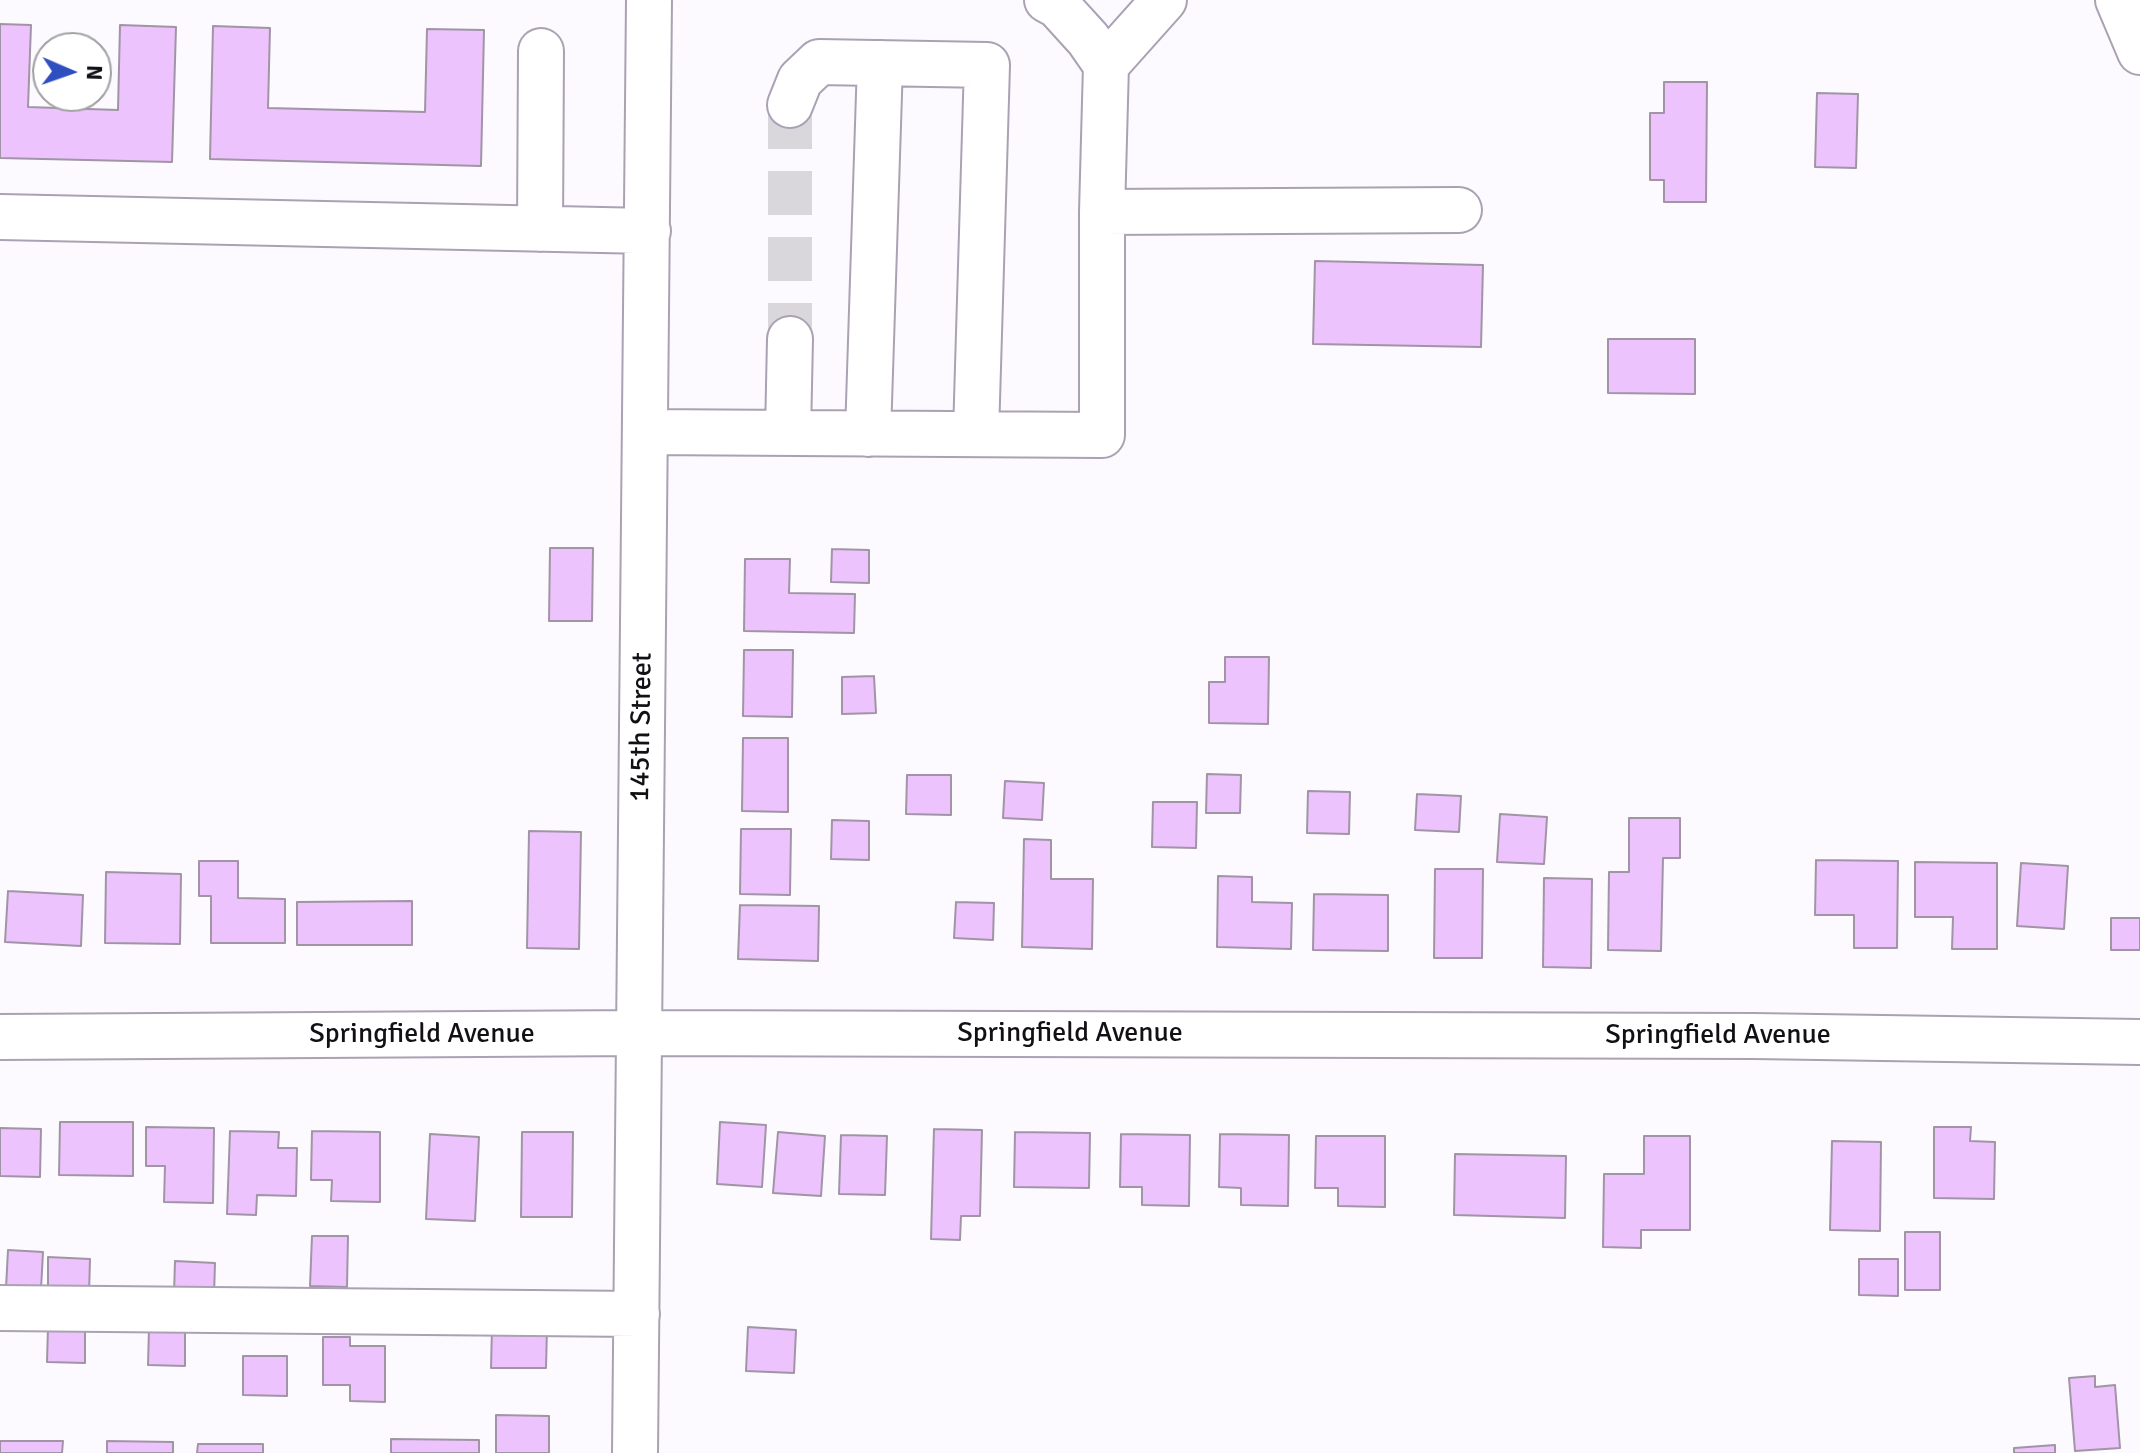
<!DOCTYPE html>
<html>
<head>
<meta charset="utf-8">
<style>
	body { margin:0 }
	#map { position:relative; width:2140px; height:1453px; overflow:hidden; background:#fcfafe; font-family:Signika,sans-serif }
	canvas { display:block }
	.north { position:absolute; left:32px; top:32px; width:80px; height:80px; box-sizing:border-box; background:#fff; border:2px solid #a09fa1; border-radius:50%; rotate:92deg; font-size:22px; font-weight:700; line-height:32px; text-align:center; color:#120f15 }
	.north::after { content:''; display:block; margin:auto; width:28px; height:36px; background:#2f4fc0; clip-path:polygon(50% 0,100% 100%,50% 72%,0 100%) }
</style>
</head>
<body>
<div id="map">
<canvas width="2140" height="1453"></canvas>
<div class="north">N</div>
</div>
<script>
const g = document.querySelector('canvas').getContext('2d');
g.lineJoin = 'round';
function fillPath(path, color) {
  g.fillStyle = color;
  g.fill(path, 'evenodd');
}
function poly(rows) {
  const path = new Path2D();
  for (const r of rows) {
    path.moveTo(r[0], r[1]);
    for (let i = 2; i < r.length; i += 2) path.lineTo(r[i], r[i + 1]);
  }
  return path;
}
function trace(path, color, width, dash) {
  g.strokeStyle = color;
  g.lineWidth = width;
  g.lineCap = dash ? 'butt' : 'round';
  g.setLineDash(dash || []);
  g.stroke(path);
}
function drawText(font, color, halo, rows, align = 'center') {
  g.font = font + ' Signika,sans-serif';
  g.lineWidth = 6;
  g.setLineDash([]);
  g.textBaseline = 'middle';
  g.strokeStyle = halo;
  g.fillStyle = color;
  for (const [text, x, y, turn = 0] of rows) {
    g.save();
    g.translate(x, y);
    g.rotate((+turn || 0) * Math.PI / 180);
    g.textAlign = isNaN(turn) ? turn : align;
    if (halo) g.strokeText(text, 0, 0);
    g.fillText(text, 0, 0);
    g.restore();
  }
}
const building = poly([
	[0,24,31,25,28,107,118,110,120,25,176,27,172,162,0,158,0,24],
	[213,26,270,28,268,108,425,112,427,29,484,30,481,166,210,159,213,26],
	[1664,82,1707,82,1706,202,1664,202,1664,180,1650,180,1650,113,1664,113,1664,82],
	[1817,93,1858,94,1856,168,1815,167,1817,93],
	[1315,261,1483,265,1481,347,1313,344,1315,261],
	[1608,339,1695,339,1695,394,1608,393,1608,339],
	[550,548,593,548,592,621,549,621,550,548],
	[832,549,869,550,869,583,831,582,832,549],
	[745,559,790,559,789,593,855,594,854,633,744,631,745,559],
	[744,650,793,650,792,717,743,716,744,650],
	[1225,657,1269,657,1268,724,1209,723,1209,682,1225,682,1225,657],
	[874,676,876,713,842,714,842,677,874,676],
	[743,738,788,738,788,812,742,811,743,738],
	[1207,774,1241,775,1240,813,1206,813,1207,774],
	[907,775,951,775,951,815,906,814,907,775],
	[1005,781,1044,783,1042,820,1003,818,1005,781],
	[1308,791,1350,792,1349,834,1307,833,1308,791],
	[1417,794,1461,796,1459,832,1415,830,1417,794],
	[1153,802,1197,802,1196,848,1152,847,1153,802],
	[1500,814,1547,817,1544,864,1497,862,1500,814],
	[1629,818,1680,818,1680,858,1663,858,1661,951,1608,950,1609,872,1629,872,1629,818],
	[832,820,869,821,869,860,831,859,832,820],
	[741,829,791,829,790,895,740,894,741,829],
	[529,831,581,832,579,949,527,948,529,831],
	[1024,839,1051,840,1051,879,1093,879,1092,949,1022,947,1024,839],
	[1816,860,1898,861,1897,948,1854,948,1854,915,1815,915,1816,860],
	[199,861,238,861,238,898,285,899,285,943,211,943,211,896,199,896,199,861],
	[1915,862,1997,863,1997,949,1952,949,1953,917,1915,917,1915,862],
	[2021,863,2068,866,2064,929,2017,926,2021,863],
	[1435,869,1483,869,1482,958,1434,958,1435,869],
	[106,872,181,874,180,944,105,943,106,872],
	[1218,876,1252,877,1252,902,1292,903,1291,949,1217,947,1218,876],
	[1544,878,1592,879,1591,968,1543,967,1544,878],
	[8,891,83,895,81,946,5,942,8,891],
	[1314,894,1388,895,1388,951,1313,950,1314,894],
	[412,901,412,945,297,945,297,902,412,901],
	[956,902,994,903,993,940,954,938,956,902],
	[740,905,819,906,818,961,738,959,740,905],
	[2111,918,2140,918,2140,950,2111,950,2111,918],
	[60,1122,133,1122,133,1176,59,1175,60,1122],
	[720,1122,766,1125,762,1187,717,1184,720,1122],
	[146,1127,214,1128,213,1203,164,1202,165,1166,146,1166,146,1127],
	[1934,1127,1971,1127,1970,1141,1995,1142,1994,1199,1934,1198,1934,1127],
	[0,1128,41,1129,40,1177,0,1176,0,1128],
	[934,1129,982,1130,980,1216,961,1216,960,1240,931,1239,934,1129],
	[230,1131,279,1132,278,1148,297,1148,296,1196,257,1195,256,1215,227,1214,230,1131],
	[312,1131,380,1132,380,1202,331,1201,332,1180,311,1180,312,1131],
	[522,1132,573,1132,572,1217,521,1217,522,1132],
	[778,1132,825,1136,821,1196,773,1193,778,1132],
	[1015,1132,1090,1133,1089,1188,1014,1187,1015,1132],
	[430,1134,479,1137,475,1221,426,1219,430,1134],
	[1121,1134,1190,1135,1189,1206,1142,1205,1142,1187,1120,1187,1121,1134],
	[1220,1134,1289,1135,1288,1206,1241,1205,1241,1188,1219,1187,1220,1134],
	[841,1135,887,1136,885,1195,839,1194,841,1135],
	[1316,1136,1385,1136,1385,1207,1338,1206,1338,1188,1315,1188,1316,1136],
	[1644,1136,1690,1136,1690,1230,1641,1230,1641,1248,1603,1247,1604,1174,1644,1174,1644,1136],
	[1832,1141,1881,1142,1880,1231,1830,1230,1832,1141],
	[1455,1154,1566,1156,1565,1218,1454,1215,1455,1154],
	[1905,1232,1940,1232,1940,1290,1905,1290,1905,1232],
	[312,1236,348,1236,347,1287,310,1286,312,1236],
	[8,1250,43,1252,41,1289,6,1288,8,1250],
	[48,1257,90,1259,89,1294,48,1293,48,1257],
	[1859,1259,1898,1259,1898,1296,1859,1295,1859,1259],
	[175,1261,215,1263,214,1295,174,1293,175,1261],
	[48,1327,85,1327,85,1363,47,1362,48,1327],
	[492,1327,547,1328,546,1368,491,1368,492,1327],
	[748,1327,796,1330,794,1373,746,1371,748,1327],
	[149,1328,185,1328,185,1366,148,1365,149,1328],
	[323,1337,350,1337,350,1346,385,1346,385,1402,350,1401,350,1385,323,1385,323,1337],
	[243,1356,287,1356,287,1396,243,1395,243,1356],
	[2095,1376,2095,1387,2115,1385,2120,1448,2075,1451,2069,1378,2095,1376],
	[496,1415,549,1416,549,1453,496,1453,496,1415],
	[391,1439,479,1440,479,1453,391,1453,391,1439],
	[0,1441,63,1441,62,1453,0,1453,0,1441],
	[107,1441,173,1442,173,1453,107,1453,107,1441],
	[198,1444,263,1444,263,1453,197,1453,198,1444],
	[2055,1445,2055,1453,2014,1453,2014,1448,2055,1445]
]);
const minorTunnel = poly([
	[790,105,790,339]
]);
const minor = poly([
	[1047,0,1058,6,1088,39,1106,65,1102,212],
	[2118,0,2140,52],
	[1106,65,1164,0],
	[790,105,800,80,819,62,987,65,976,434],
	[0,217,648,231],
	[540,229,541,51],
	[645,432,1102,435,1102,212,1459,210],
	[788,433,790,339],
	[868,434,880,63],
	[0,1037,639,1033,1754,1036,2140,1042],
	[0,1308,637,1314],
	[635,1453,649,0]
]);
const streetNames = [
	["145th Street",642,727,-89],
	["Springfield Avenue",1070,1034],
	["Springfield Avenue",422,1035],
	["Springfield Avenue",1718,1036]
];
fillPath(building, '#edc3fe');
trace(building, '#a094a5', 2);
trace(minorTunnel, '#d9d7db', 44, [44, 22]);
trace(minor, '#aaa1b3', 48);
trace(minor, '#fff', 44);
drawText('28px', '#120f15', '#fff', streetNames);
</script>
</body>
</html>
